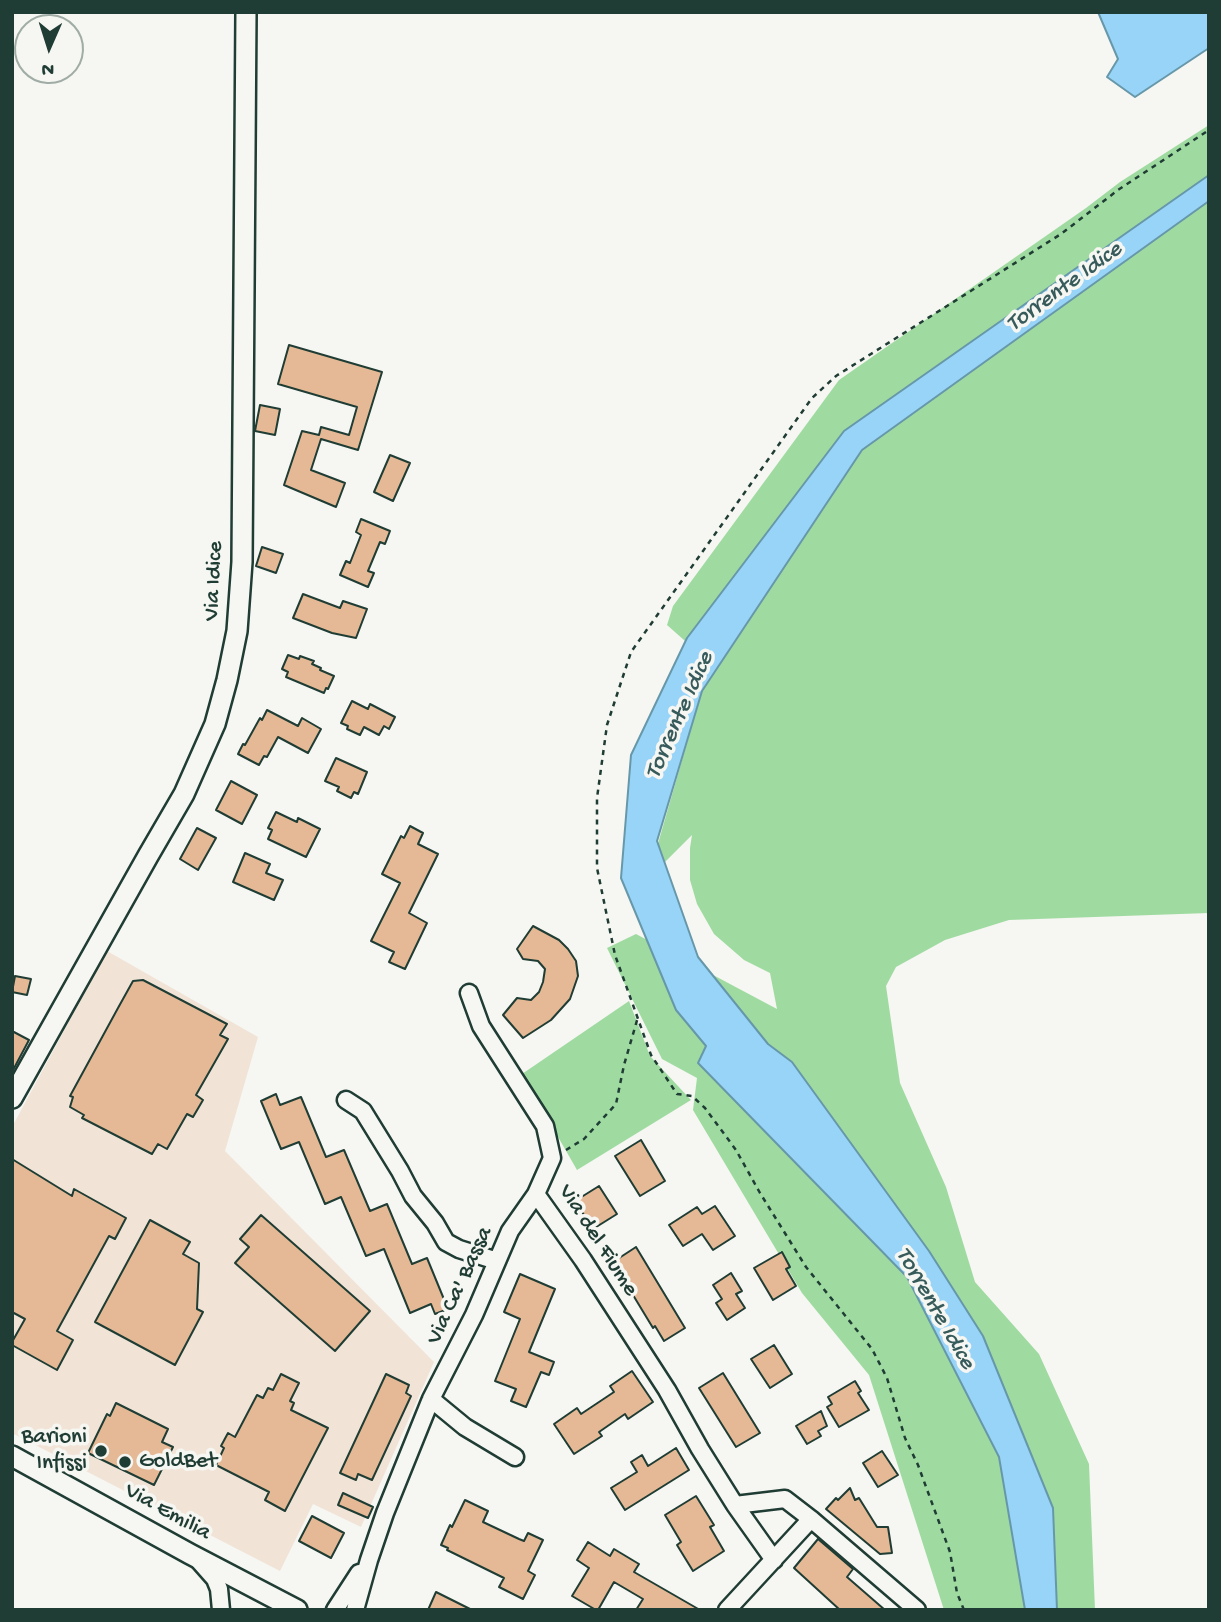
<!DOCTYPE html>
<html>
<head>
<meta charset="utf-8">
<style>
	body { margin:0 }
	#map { position:relative; width:1221px; height:1622px; overflow:hidden; background:#f6f6f2; font-family:"Gochi Hand",sans-serif }
	canvas { display:block }
	.frame { position:absolute; inset:0; border:14px solid #1f3d34; pointer-events:none }
	.north { position:absolute; left:14px; top:14px; width:70px; height:70px; box-sizing:border-box; background:#f6f6f2; border:2px solid #a0aca6; border-radius:50%; rotate:183deg; font-size:19px; font-weight:700; line-height:28px; text-align:center; color:#1f3d34 }
	.north::after { content:''; display:block; margin:auto; width:24px; height:32px; background:#1f3d34; clip-path:polygon(50% 0,100% 100%,50% 72%,0 100%) }
</style>
</head>
<body>
<div id="map">
<canvas width="1221" height="1622"></canvas>
<div class="frame"></div>
<div class="north">N</div>
</div>
<script>
const g = document.querySelector('canvas').getContext('2d');
g.lineJoin = 'round';
function fillPath(path, color) {
  g.fillStyle = color;
  g.fill(path, 'evenodd');
}
function poly(rows) {
  const path = new Path2D();
  for (const r of rows) {
    path.moveTo(r[0], r[1]);
    for (let i = 2; i < r.length; i += 2) path.lineTo(r[i], r[i + 1]);
  }
  return path;
}
function trace(path, color, width, dash) {
  g.strokeStyle = color;
  g.lineWidth = width;
  g.lineCap = dash ? 'butt' : 'round';
  g.setLineDash(dash || []);
  g.stroke(path);
}
function drawText(font, color, halo, rows, align = 'center') {
  g.font = font + ' "Gochi Hand",sans-serif';
  g.lineWidth = 7;
  g.setLineDash([]);
  g.textBaseline = 'middle';
  g.strokeStyle = halo;
  g.fillStyle = color;
  for (const [text, x, y, turn = 0] of rows) {
    g.save();
    g.translate(x, y);
    g.rotate((+turn || 0) * Math.PI / 180);
    g.textAlign = isNaN(turn) ? turn : align;
    if (halo) g.strokeText(text, 0, 0);
    g.fillText(text, 0, 0);
    g.restore();
  }
}
const built = poly([
	[107,951,258,1037,225,1151,434,1362,361,1527,313,1504,280,1571,12,1433,12,1127]
]);
const green = poly([
	[1209,125,1209,913,1009,920,945,940,896,967,886,986,900,1083,946,1187,975,1282,1039,1354,1089,1464,1095,1610,944,1610,869,1375,802,1293,693,1110,697,1078,662,1059,607,948,636,934,777,1009,770,973,744,960,714,934,697,904,690,880,690,848,692,835,665,862,657,847,710,663,667,625,673,606,839,380,1086,208,1120,182],
	[629,1001,650,1056,691,1100,577,1170,522,1074]
]);
const water = poly([
	[1098,12,1209,12,1209,48,1135,97,1107,77,1118,59,1098,12],
	[1209,175,1209,201,862,450,702,691,657,841,698,957,768,1044,792,1062,929,1251,983,1336,1053,1508,1057,1610,1025,1610,999,1457,907,1277,698,1063,706,1046,676,1010,621,878,631,755,687,638,844,431,1209,175]
]);
const building = poly([
	[289,345,382,372,358,450,321,439,311,470,345,483,336,507,284,485,302,431,319,435,321,427,349,435,357,407,278,384,289,345],
	[260,405,280,409,275,435,255,431,260,405],
	[390,455,410,463,393,501,374,492,390,455],
	[361,519,390,531,385,544,380,542,368,571,374,573,368,587,340,575,346,561,350,563,361,535,356,532,361,519],
	[262,547,283,554,276,573,256,566,262,547],
	[303,594,340,608,343,601,367,609,356,638,332,633,293,618,303,594],
	[288,655,299,659,300,656,314,661,312,664,321,668,320,670,334,676,328,689,326,688,324,693,286,677,288,672,282,669,288,655],
	[352,701,368,709,370,704,395,717,389,729,384,726,379,735,364,727,360,735,347,729,348,726,341,723,352,701],
	[267,710,298,726,302,718,321,729,308,753,278,737,267,757,264,756,259,765,238,754,243,744,245,745,260,718,262,720,267,710],
	[336,758,367,772,358,794,354,792,351,798,337,791,339,787,325,781,336,758],
	[231,781,257,795,242,824,216,810,231,781],
	[276,812,297,822,298,818,320,829,306,857,268,839,272,830,268,828,276,812],
	[410,826,423,833,418,844,438,854,409,913,427,923,405,969,389,962,394,952,371,941,400,883,382,874,401,836,404,838,410,826],
	[197,828,216,838,198,870,180,859,197,828],
	[245,853,270,864,266,873,283,880,274,900,233,882,245,853],
	[533,926,559,940,568,949,576,961,578,976,570,999,551,1020,523,1038,503,1015,517,998,531,1000,539,992,543,982,545,969,538,961,523,959,517,949,533,926],
	[15,976,31,979,27,995,12,992,15,976],
	[143,980,227,1024,220,1035,228,1039,196,1095,203,1100,193,1117,187,1114,167,1149,158,1144,152,1154,82,1118,84,1115,70,1107,73,1097,70,1096,118,1008,133,981,143,980],
	[12,1031,29,1040,12,1072,12,1031],
	[276,1094,280,1105,301,1097,326,1157,344,1150,370,1211,387,1204,412,1264,427,1258,448,1309,435,1314,431,1304,410,1313,384,1249,366,1256,341,1197,325,1204,299,1142,281,1149,261,1101,276,1094],
	[641,1140,665,1181,640,1196,615,1156,641,1140],
	[12,1159,72,1196,74,1189,126,1218,115,1239,109,1236,57,1331,73,1340,57,1370,12,1345,12,1342,25,1319,12,1312,12,1159],
	[599,1186,617,1214,593,1229,575,1201,599,1186],
	[715,1206,735,1236,713,1250,702,1234,683,1246,669,1225,697,1207,702,1214,715,1206],
	[261,1215,370,1311,335,1351,235,1263,249,1247,240,1239,261,1215],
	[150,1220,190,1242,183,1254,199,1263,197,1309,203,1312,175,1365,95,1322,150,1220],
	[636,1247,685,1328,664,1341,655,1326,653,1328,613,1262,636,1247],
	[782,1252,790,1267,786,1269,796,1286,773,1300,754,1268,782,1252],
	[731,1273,742,1291,736,1294,745,1308,727,1320,716,1303,722,1299,713,1285,731,1273],
	[520,1274,555,1289,529,1352,554,1362,549,1375,541,1372,526,1407,511,1401,516,1389,495,1381,520,1319,504,1312,520,1274],
	[774,1345,792,1374,770,1388,751,1359,774,1345],
	[632,1371,653,1402,628,1419,625,1414,599,1432,602,1436,574,1454,554,1424,577,1408,581,1414,614,1392,610,1386,632,1371],
	[723,1373,760,1433,736,1447,699,1388,723,1373],
	[281,1374,299,1383,290,1401,294,1403,291,1410,328,1428,285,1511,265,1500,269,1492,216,1465,224,1448,221,1446,228,1433,235,1437,257,1395,263,1398,268,1388,273,1390,281,1374],
	[386,1374,409,1385,406,1393,411,1396,372,1480,358,1474,356,1480,340,1473,386,1374],
	[855,1381,861,1391,858,1393,869,1410,839,1427,827,1407,832,1404,828,1397,855,1381],
	[116,1403,168,1429,162,1442,173,1447,154,1485,88,1453,107,1414,110,1416,116,1403],
	[821,1411,827,1426,818,1431,821,1436,807,1444,796,1426,821,1411],
	[676,1448,689,1470,625,1510,611,1488,637,1472,631,1462,642,1455,648,1466,676,1448],
	[882,1451,898,1475,878,1487,863,1463,882,1451],
	[850,1488,855,1500,859,1498,877,1527,888,1527,892,1553,880,1554,826,1509,836,1498,838,1500,850,1488],
	[343,1493,373,1507,368,1518,338,1505,343,1493],
	[696,1496,714,1525,710,1527,724,1551,693,1571,677,1545,681,1542,665,1515,696,1496],
	[465,1500,488,1511,483,1522,519,1539,524,1541,528,1533,543,1540,528,1571,535,1575,523,1599,499,1587,504,1578,447,1550,448,1548,441,1545,450,1525,452,1527,465,1500],
	[312,1516,344,1533,331,1558,299,1541,312,1516],
	[818,1539,853,1569,847,1577,885,1610,840,1610,794,1568,818,1539],
	[588,1542,610,1556,614,1549,639,1564,634,1572,700,1610,636,1610,643,1599,614,1582,598,1610,596,1610,572,1596,589,1568,577,1560,588,1542],
	[436,1592,472,1610,428,1610,436,1592]
]);
const path = poly([
	[566,1150,584,1139,616,1104,624,1065,638,1017],
	[964,1610,957,1593,950,1552,918,1465,905,1438,887,1378,872,1349,806,1267,760,1193,736,1150,705,1108,692,1096,677,1094,651,1055,615,955,597,868,597,798,607,725,631,652,812,398,836,376,1061,234,1118,190,1209,130]
]);
const minor = poly([
	[469,993,481,1026,545,1126,552,1158,536,1194,583,1260,667,1390,700,1449,735,1505,774,1560],
	[346,1100,363,1111,400,1171,413,1196,435,1223,446,1242,459,1249,497,1261],
	[431,1399,465,1427,515,1457],
	[735,1505,785,1499,811,1519,917,1610],
	[200,1562,215,1579,219,1589,221,1610],
	[335,1610,359,1573],
	[355,1610,369,1560,385,1513,431,1399,474,1315,510,1231,536,1194],
	[727,1610,811,1519]
]);
const major = poly([
	[12,1098,148,856,184,794,215,724,227,680,237,631,242,562,246,12],
	[12,1456,190,1554,297,1610]
]);
const markers = [
	[101,1451,7,"#1f3d34"],
	[125,1462,7,"#1f3d34"]
];
const streetNames = [
	["Via Idice",215,581,-87],
	["Via del Fiume",597,1241,57],
	["Via Ca' Bassa",461,1286,-65],
	["Via Emilia",167,1513,29]
];
const poiNames = [
	["Barioni",87,1438],
	["Infissi",87,1464],
	["GoldBet",139,1462,"left"]
];
const waterNames = [
	["Torrente Idice",1065,288,-36],
	["Torrente Idice",681,716,-66],
	["Torrente Idice",934,1309,60]
];
fillPath(built, '#f1e4d6');
fillPath(green, '#9fdba1');
fillPath(water, '#97d4f8');
trace(water, '#6798aa', 2);
fillPath(building, '#e5b995');
trace(building, '#1f3d34', 2);
trace(minor, '#1f3d34', 21);
trace(major, '#1f3d34', 24);
trace(path, '#1f3d34', 2.5, [5, 5]);
trace(minor, '#f6f6f2', 16);
trace(major, '#f6f6f2', 19);
for (const [x, y, r, color] of markers) {
  const dot = new Path2D();
  dot.arc(x, y, r, 0, 2 * Math.PI);
  g.fillStyle = color;
  g.fill(dot);
  trace(dot, '#f6f6f2', 2.5);
}
drawText('23px', '#1f3d34', '#f6f6f2', streetNames);
drawText('23px', '#1f3d34', '#f6f6f2', poiNames, 'right');
drawText('italic 24px', '#375b5b', '#f6f6f2', waterNames);
</script>
</body>
</html>
